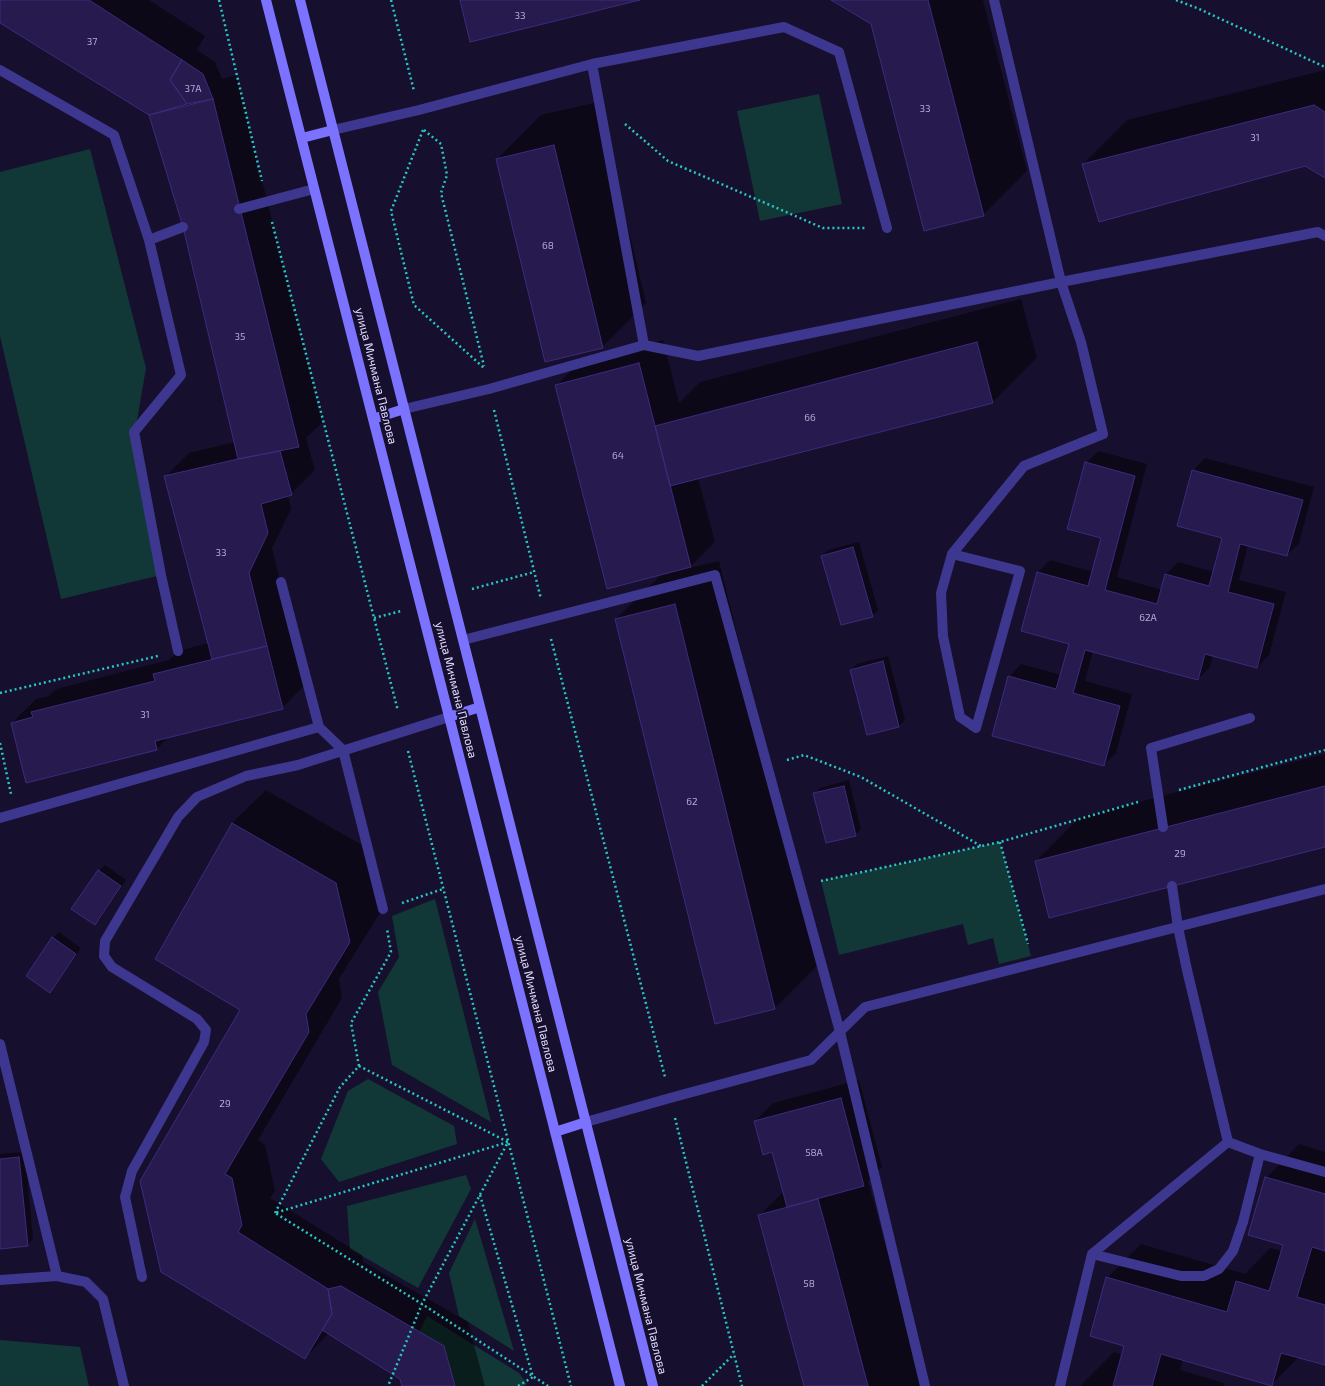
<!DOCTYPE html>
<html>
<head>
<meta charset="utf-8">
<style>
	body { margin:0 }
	canvas { display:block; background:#160f2d }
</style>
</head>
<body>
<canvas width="1325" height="1386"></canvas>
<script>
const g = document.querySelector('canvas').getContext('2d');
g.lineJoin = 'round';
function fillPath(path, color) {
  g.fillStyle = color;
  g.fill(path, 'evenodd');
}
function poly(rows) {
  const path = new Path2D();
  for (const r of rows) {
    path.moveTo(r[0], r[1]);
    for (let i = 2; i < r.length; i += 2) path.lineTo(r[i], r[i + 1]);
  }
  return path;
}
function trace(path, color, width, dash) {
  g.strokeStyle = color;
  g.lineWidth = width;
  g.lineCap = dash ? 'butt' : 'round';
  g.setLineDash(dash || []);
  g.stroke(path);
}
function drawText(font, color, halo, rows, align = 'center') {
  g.font = font + ' "Exo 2",sans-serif';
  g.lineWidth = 4;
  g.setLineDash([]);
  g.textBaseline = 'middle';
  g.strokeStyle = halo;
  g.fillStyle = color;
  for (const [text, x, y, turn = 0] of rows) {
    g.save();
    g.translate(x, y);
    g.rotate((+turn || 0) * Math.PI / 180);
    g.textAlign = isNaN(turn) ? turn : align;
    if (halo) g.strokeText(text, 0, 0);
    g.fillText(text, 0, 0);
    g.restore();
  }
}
const green = poly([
	[819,94,842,204,760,221,737,111],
	[90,149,146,368,135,432,161,575,61,599,0,336,0,172],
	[1000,842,1031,956,999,964,993,938,968,945,963,924,839,955,821,881],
	[435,899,491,1122,392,1065,378,992,399,957,392,916],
	[368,1079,454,1126,457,1144,339,1182,321,1159,348,1091],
	[466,1175,471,1189,418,1288,350,1249,347,1206],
	[475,1219,514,1351,459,1316,449,1273],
	[427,1316,519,1373,527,1384,523,1386,403,1386,403,1364],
	[0,1340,80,1347,89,1386,0,1386]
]);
const shadow = poly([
	[0,0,149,0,205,36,197,50,215,62,222,79,236,75,322,423,306,438,315,470,291,494,288,495,291,509,272,548,306,684,282,708,169,736,157,749,27,782,12,723,36,699,49,696,56,689,169,660,178,651,209,643,165,477,189,453,235,442,184,227,150,114,0,22],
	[834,0,983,0,1027,171,983,215,872,24],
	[1325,70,1325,177,1305,165,1083,164,1127,120],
	[598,102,646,303,602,347,497,159,541,115],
	[1021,299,1037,358,993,402,698,478,715,542,689,568,719,561,819,964,775,1008,616,619,662,574,556,386,580,362,663,340,679,403,700,382],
	[1098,451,1147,464,1117,577,1162,590,1166,574,1178,562,1214,572,1223,537,1193,471,1205,458,1314,487,1299,543,1287,555,1248,545,1239,580,1286,592,1269,655,1257,667,1213,655,1210,667,1198,679,1093,651,1085,681,1132,694,1116,753,1104,765,1009,677,1021,664,1061,675,1070,643,1038,572,1050,560,1093,572,1102,538,1086,463],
	[859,542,878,610,872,616,822,556,828,550],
	[888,656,905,720,899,726,867,734,851,670,857,664],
	[1325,754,1325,846,1036,861,1080,817],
	[849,780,861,829,855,835,814,794,820,788],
	[266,790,369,849,383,908,339,979,342,998,258,1140,265,1145,275,1191,270,1198,362,1255,363,1263,365,1263,468,1322,485,1386,403,1386,401,1378,329,1333,305,1358,162,1271,241,1010,156,958,232,823],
	[105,865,126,880,101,918,95,924,99,871],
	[59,932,81,948,55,986,49,991,53,938],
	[859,1080,882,1167,868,1181,924,1386,805,1386,759,1216,784,1191,773,1151,755,1121,773,1103],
	[1299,1144,1325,1152,1325,1193,1286,1182,1286,1185,1325,1196,1325,1364,1299,1357,1271,1385,1183,1359,1180,1370,1224,1383,1223,1386,1080,1386,1114,1352,1123,1355,1125,1345,1107,1278,1141,1244,1245,1274,1270,1248,1282,1251,1284,1244,1266,1178],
	[25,1152,33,1239,28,1245,0,1248,0,1154]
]);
const building = poly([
	[0,0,89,0,182,60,170,80,187,104,149,115,0,23,0,0],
	[460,0,640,0,470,42,460,0],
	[831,0,928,0,984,216,924,231,871,24,831,0],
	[182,60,203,74,213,99,187,104,170,80,182,60],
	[213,99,299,447,238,459,183,227,149,115,213,99],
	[1314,105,1325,112,1325,178,1305,166,1099,222,1082,164,1314,105],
	[554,145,603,348,545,362,496,159,554,145],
	[977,342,993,403,670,486,655,426,977,342],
	[639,363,691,567,607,589,555,385,639,363],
	[280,451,292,495,261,504,268,533,249,573,267,646,212,659,164,476,238,459,280,451],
	[1085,462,1135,476,1105,590,1157,604,1165,574,1209,586,1222,538,1177,526,1192,470,1303,500,1287,556,1240,544,1228,592,1274,604,1257,668,1205,654,1198,680,1085,650,1073,693,1120,706,1104,766,992,736,1008,676,1056,689,1069,644,1021,631,1037,572,1088,586,1101,538,1067,529,1085,462],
	[853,547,873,617,841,625,821,556,853,547],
	[675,604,775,1009,715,1024,615,619,675,604],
	[267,646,283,709,155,741,157,750,26,783,11,723,33,717,31,712,155,681,153,674,267,646],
	[883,661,899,727,867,735,850,670,883,661],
	[844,786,856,836,826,843,813,793,844,786],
	[1325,786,1325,847,1049,918,1035,861,1325,786],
	[232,823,336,883,350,942,306,1014,309,1032,225,1174,232,1178,242,1225,238,1232,328,1289,332,1314,305,1359,161,1272,140,1181,240,1010,155,959,232,823],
	[98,870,121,886,95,925,71,909,98,870],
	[52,937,76,954,50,993,26,976,52,937],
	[841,1098,864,1186,787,1207,772,1152,763,1155,754,1121,841,1098],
	[19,1157,28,1246,0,1249,0,1159,19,1157],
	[1265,1177,1325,1194,1325,1251,1312,1247,1297,1297,1325,1305,1325,1365,1281,1353,1272,1386,1161,1354,1152,1386,1113,1386,1124,1346,1090,1336,1106,1277,1227,1312,1236,1281,1269,1291,1283,1245,1248,1235,1265,1177],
	[818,1199,828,1235,868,1386,804,1386,758,1215,818,1199],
	[341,1286,444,1346,455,1386,402,1386,400,1379,322,1330,332,1314,328,1289,341,1286]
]);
const path = poly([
	[219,0,262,181],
	[391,0,414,91],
	[1176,0,1197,8,1325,67],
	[625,124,668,161,823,228,865,228],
	[423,130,391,211,414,305,484,368],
	[424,130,441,144,447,175,441,193,484,366],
	[272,222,398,711],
	[494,410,541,599],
	[472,589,534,572],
	[374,618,401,611],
	[551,639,665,1077],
	[0,693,158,656],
	[0,743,11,794],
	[408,751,571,1386],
	[787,760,804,755,861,777,981,846],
	[1179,790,1325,750],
	[1000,842,1028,944],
	[821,881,1000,842,1138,802],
	[402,903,443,889],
	[359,1066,351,1023,391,952,387,929],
	[675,1118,742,1386],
	[508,1142,275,1213,422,1304,548,1386],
	[480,1195,533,1377,518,1386],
	[275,1213,340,1087,359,1066,508,1142,422,1304,388,1386],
	[702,1386,734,1354]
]);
const lane = poly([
	[592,64,644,345],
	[0,70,114,135,149,240,181,375,134,432,161,575,178,651],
	[333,130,419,110,592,64,784,27,839,52,887,228],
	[239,209,314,189],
	[149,240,183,227],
	[404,409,489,389,644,345,698,356,1061,282,1318,232,1325,236],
	[952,554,1020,571,976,728,960,717,943,636,941,593,952,554,1024,466,1103,434,1081,342,1061,282,994,0],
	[281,582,319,727,343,750,383,909],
	[463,640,715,575,840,1032,925,1386],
	[0,818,319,727],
	[1163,827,1151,748,1250,718],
	[1172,886,1178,927,1187,970,1228,1142],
	[0,1044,57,1276],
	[586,1122,670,1098,811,1060,865,1007,1325,889],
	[1092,1254,1181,1276,1204,1276,1219,1269,1233,1251,1243,1222,1260,1154],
	[142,1277,125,1197,132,1171,204,1042,206,1030,197,1019,112,967,104,956,105,941,178,817,197,797,246,776,298,765,449,717],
	[0,1280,57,1276,86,1282,103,1299,124,1386],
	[1060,1386,1092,1254,1228,1142,1260,1154,1325,1172]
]);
const secondary = poly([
	[266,0,620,1386],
	[300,0,653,1386],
	[302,138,333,130],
	[373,419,404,409],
	[449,717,480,707],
	[555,1132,586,1122]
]);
const numberNames = [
	["33",520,16],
	["37",92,42],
	["37А",193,89],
	["33",925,109],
	["31",1255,138],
	["68",548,246],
	["35",240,337],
	["66",810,418],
	["64",618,456],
	["33",221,553],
	["62А",1148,618],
	["31",145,715],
	["62",692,802],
	["29",1180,854],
	["29",225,1104],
	["58А",814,1153],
	["58",809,1284]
];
const streetNames = [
	["улица Мичмана Павлова",376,376,76],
	["улица Мичмана Павлова",456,690,76],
	["улица Мичмана Павлова",536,1004,76],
	["улица Мичмана Павлова",646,1306,76]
];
fillPath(green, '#123737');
fillPath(shadow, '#0007');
fillPath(building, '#271a4f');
trace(building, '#3e2a7d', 1);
trace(path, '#27c7c4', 2.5, [2, 3]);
trace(lane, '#3e378f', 10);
trace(secondary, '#7b72ff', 10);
drawText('10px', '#b2abd3', null, numberNames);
drawText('12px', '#e1dbff', '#160f2d', streetNames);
</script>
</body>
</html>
